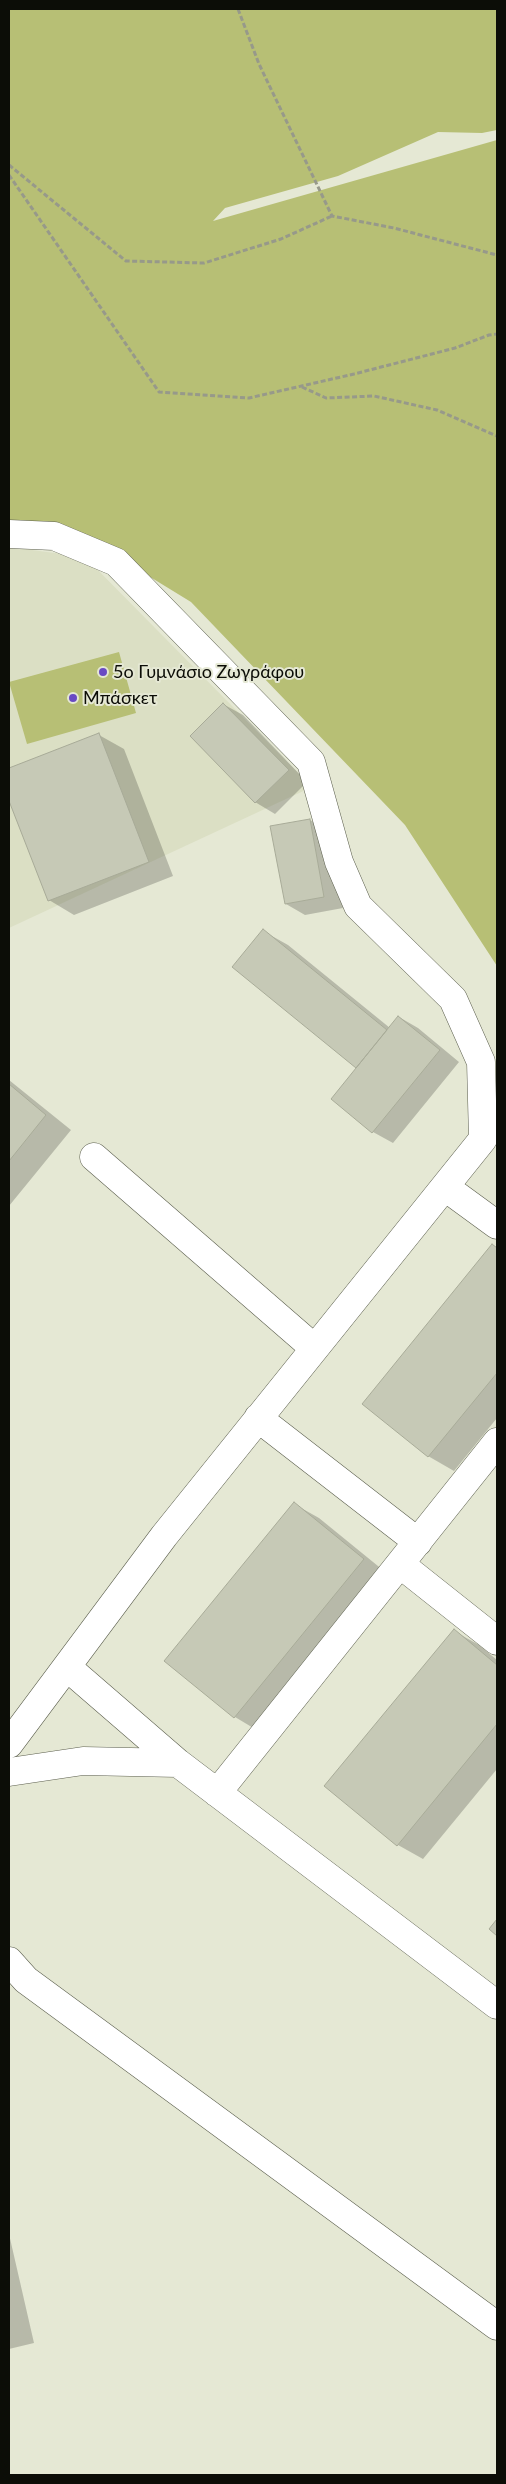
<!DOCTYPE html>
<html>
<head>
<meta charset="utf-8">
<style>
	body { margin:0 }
	#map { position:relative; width:506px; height:2484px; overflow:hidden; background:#e5e8d4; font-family:Lato,sans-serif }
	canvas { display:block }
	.frame { position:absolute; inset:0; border:10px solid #0c0d07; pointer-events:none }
</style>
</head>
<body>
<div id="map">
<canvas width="506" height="2484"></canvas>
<div class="frame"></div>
</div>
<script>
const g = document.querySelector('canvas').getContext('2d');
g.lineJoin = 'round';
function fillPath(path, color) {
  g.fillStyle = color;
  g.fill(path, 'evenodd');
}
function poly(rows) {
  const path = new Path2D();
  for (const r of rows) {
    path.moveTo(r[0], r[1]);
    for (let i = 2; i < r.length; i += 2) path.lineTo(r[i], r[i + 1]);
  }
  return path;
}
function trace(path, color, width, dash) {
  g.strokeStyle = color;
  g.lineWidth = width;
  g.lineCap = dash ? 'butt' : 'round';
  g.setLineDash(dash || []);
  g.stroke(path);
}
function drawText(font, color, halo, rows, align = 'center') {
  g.font = font + ' Lato,sans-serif';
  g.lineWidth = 4;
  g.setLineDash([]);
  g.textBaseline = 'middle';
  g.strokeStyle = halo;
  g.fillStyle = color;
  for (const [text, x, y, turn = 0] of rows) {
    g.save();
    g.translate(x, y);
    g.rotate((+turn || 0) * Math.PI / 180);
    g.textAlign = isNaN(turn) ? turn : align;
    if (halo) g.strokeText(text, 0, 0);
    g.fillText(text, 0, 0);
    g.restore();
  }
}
const built = poly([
	[9,547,85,557,312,787,9,928]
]);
const green = poly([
	[9,9,497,9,497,130,482,133,438,132,338,176,225,208,213,221,497,140,497,966,405,825,191,602,67,526,9,520],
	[119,652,136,713,27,744,9,682]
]);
const shadow = poly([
	[223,704,243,715,307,782,275,814,255,802],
	[99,735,124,749,173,876,74,915,49,900,9,798,9,770],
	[310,820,330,832,343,908,305,915,286,904],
	[263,931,288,945,390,1028,399,1017,418,1028,459,1062,393,1143,373,1132,332,1099,358,1067,233,967],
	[9,1080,71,1130,9,1206],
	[493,1245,497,1248,497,1418,454,1471,428,1456],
	[294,1504,319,1518,389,1575,260,1732,235,1717],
	[454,1631,479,1645,497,1660,497,1769,423,1859,398,1845,326,1786],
	[9,2234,34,2343,9,2349]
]);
const building = poly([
	[223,703,289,770,255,803,190,736,223,703],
	[99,733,149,862,48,901,9,801,9,768,99,733],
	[310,819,324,897,285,904,270,826,310,819],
	[263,929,387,1030,356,1068,232,967,263,929],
	[398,1016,440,1050,372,1133,331,1099,398,1016],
	[9,1084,46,1115,9,1161,9,1084],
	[492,1244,497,1248,497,1373,428,1457,362,1404,492,1244],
	[294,1502,364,1559,234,1718,164,1661,294,1502],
	[454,1629,497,1665,497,1724,397,1846,324,1786,454,1629],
	[497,1919,497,1936,489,1929,497,1919]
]);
const path = poly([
	[238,9,259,64,332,216,394,228,497,255],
	[9,165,126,261,204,263,281,239,332,216],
	[9,175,159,392,249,398,354,374,455,348,489,335,497,334],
	[302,387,326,398,374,396,437,410,497,436]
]);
const minor = poly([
	[9,534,54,536,116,562,311,762,339,862,358,906,453,999,481,1062,483,1139,164,1536,9,1744],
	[94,1157,314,1348],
	[445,1187,497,1225],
	[258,1418,418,1542],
	[400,1564,497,1641],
	[67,1667,178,1763,497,2005],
	[9,1772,83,1761,178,1763],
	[217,1793,497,1442],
	[9,1961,26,1980,497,2326]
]);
const markers = [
	[103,672,5,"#694ac3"],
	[73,698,5,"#694ac3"]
];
const poiNames = [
	["5ο Γυμνάσιο Ζωγράφου",113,672],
	["Μπάσκετ",83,698]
];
fillPath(built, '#dbdfc4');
fillPath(green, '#b7bf75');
fillPath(shadow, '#0003');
fillPath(building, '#c6c9b6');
trace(building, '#a8ab98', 1);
trace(minor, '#5c5f4e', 29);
trace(path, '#97998a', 3, [5, 2.5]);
trace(minor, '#fff', 28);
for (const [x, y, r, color] of markers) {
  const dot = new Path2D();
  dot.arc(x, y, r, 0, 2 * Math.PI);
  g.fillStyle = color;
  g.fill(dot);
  trace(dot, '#e5e8d4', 2);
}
drawText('18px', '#0c0d07', '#e5e8d4', poiNames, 'left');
</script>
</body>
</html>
